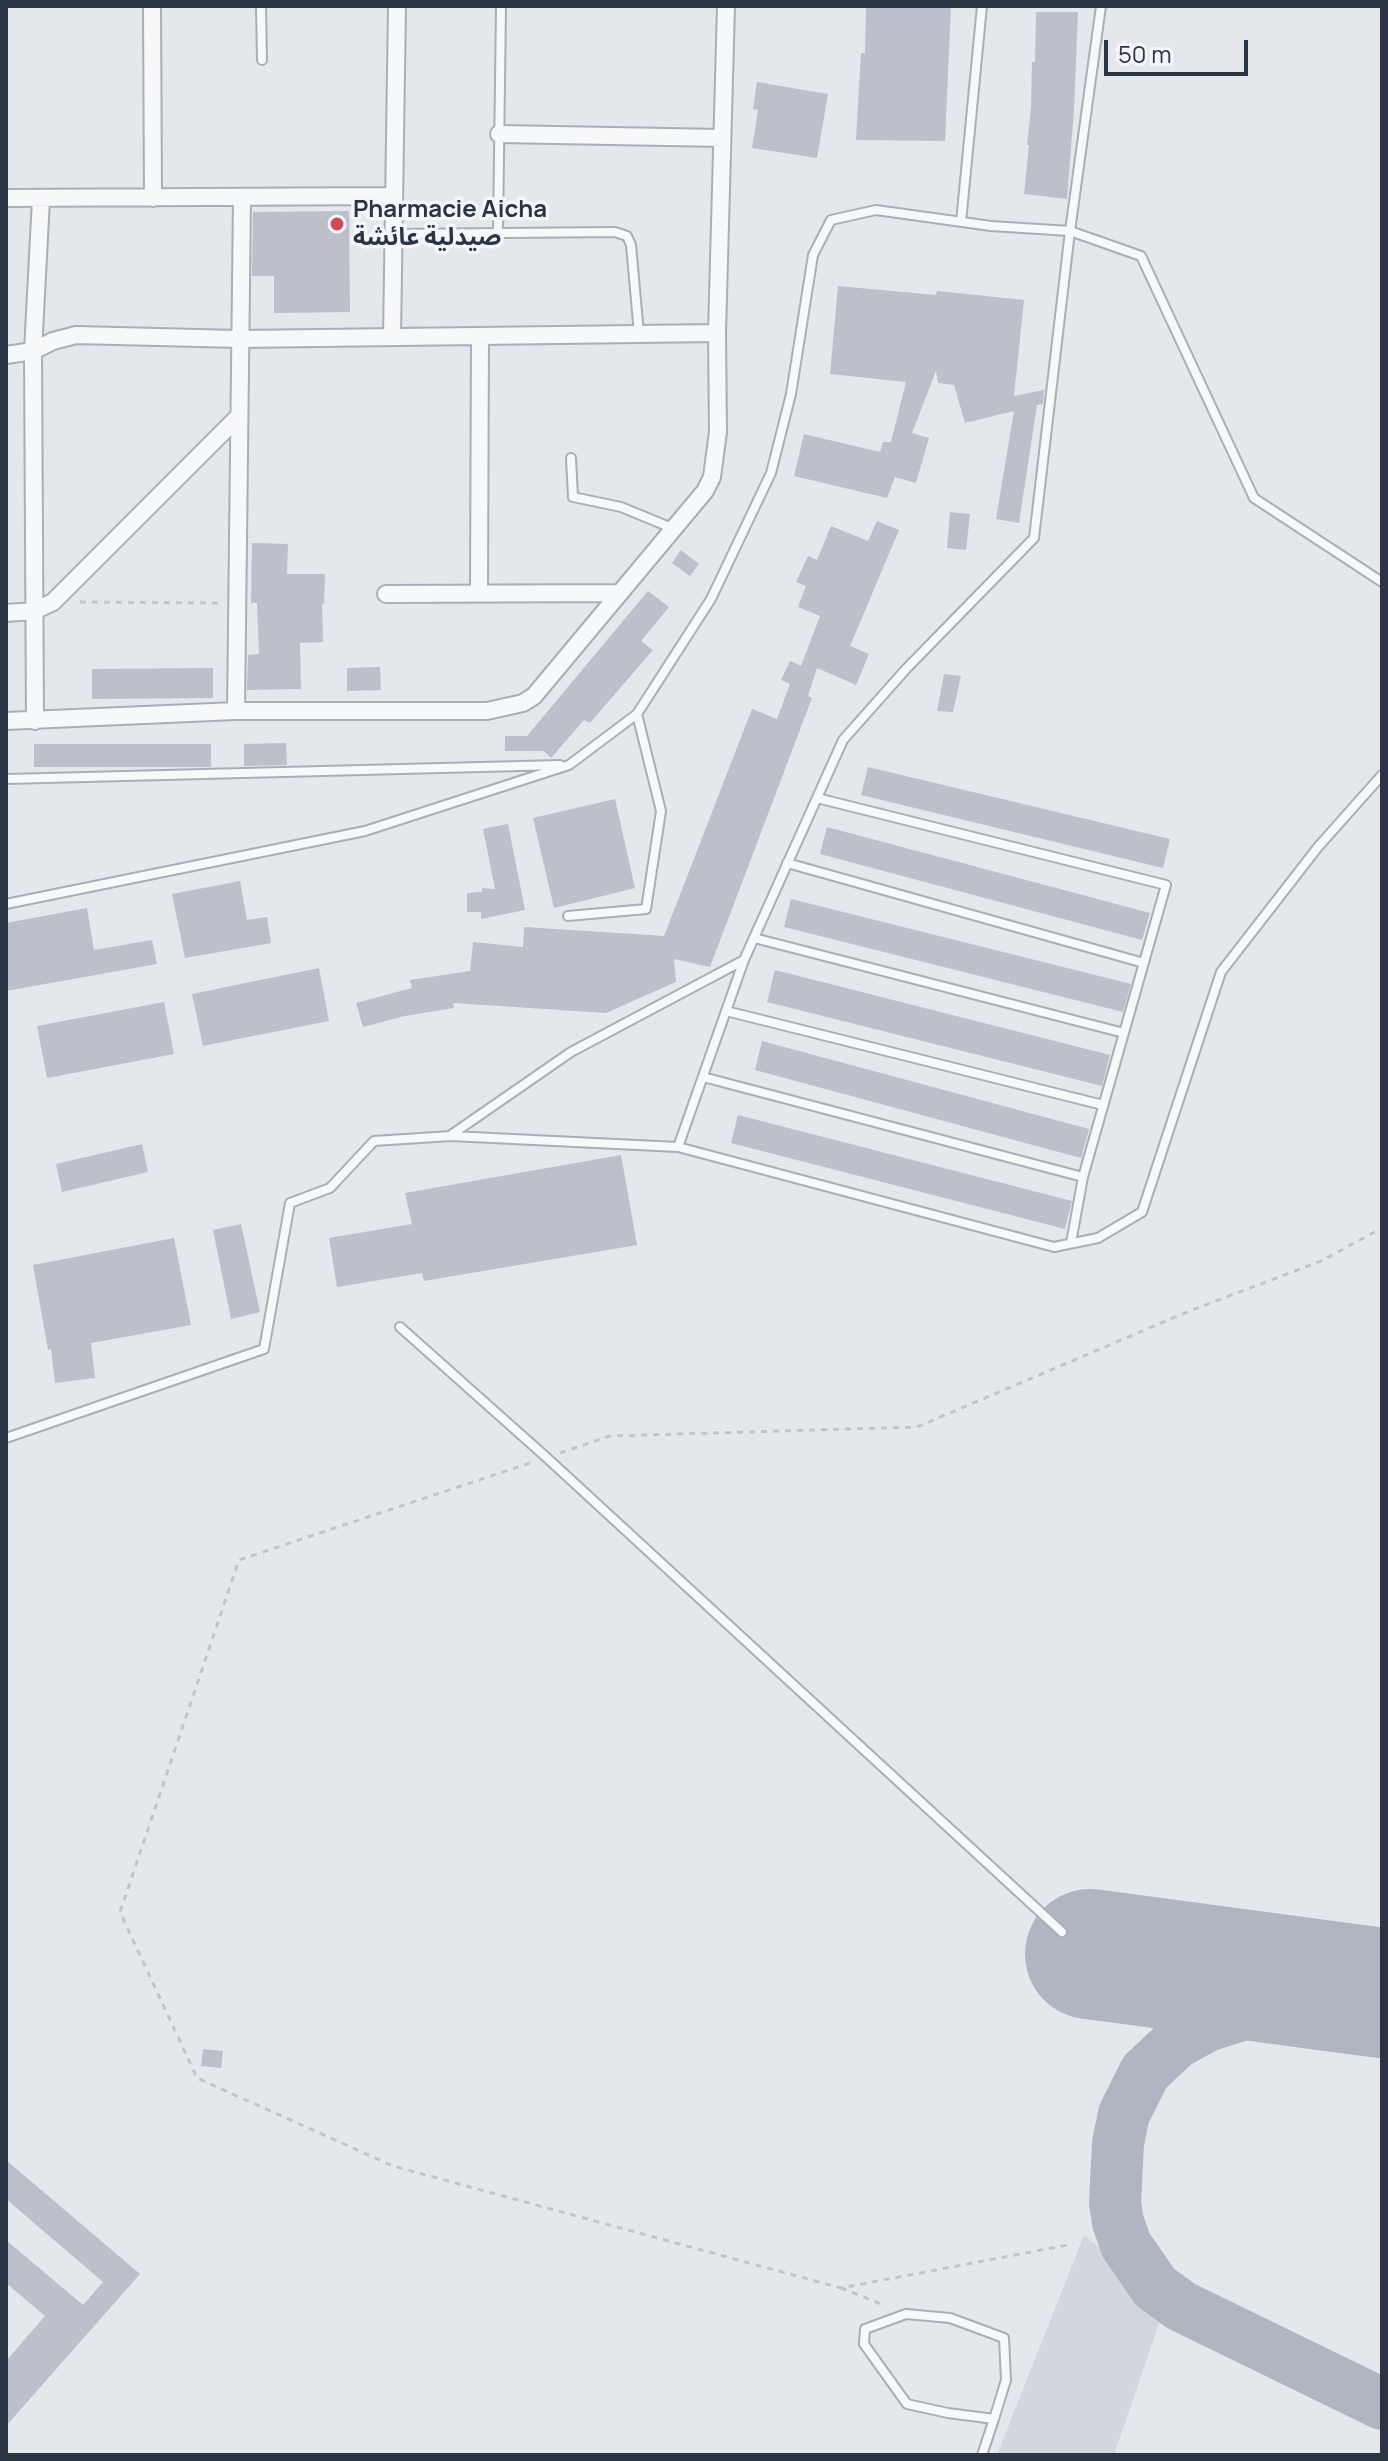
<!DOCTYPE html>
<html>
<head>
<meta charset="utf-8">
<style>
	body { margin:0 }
	#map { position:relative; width:1388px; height:2461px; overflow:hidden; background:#e4e7ec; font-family:Manrope,sans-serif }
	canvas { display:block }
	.frame { position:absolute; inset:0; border:8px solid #2b3445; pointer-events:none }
	.scale { position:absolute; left:1104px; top:40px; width:144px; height:36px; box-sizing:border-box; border:4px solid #2b3445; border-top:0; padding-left:10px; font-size:24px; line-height:28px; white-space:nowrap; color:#2b3445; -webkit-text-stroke:6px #f4f6f9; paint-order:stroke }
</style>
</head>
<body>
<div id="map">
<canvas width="1388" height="2461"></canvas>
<div class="frame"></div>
<div class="scale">50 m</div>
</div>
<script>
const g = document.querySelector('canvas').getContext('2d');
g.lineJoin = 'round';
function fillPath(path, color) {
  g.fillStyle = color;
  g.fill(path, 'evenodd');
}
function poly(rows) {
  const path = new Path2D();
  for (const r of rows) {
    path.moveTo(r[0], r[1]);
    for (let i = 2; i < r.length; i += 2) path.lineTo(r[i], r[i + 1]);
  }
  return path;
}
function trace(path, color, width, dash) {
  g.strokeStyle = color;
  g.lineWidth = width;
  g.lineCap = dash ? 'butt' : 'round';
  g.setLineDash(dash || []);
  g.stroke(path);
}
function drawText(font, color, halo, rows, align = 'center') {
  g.font = font + ' Manrope,"Noto Sans Arabic",sans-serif';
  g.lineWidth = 7;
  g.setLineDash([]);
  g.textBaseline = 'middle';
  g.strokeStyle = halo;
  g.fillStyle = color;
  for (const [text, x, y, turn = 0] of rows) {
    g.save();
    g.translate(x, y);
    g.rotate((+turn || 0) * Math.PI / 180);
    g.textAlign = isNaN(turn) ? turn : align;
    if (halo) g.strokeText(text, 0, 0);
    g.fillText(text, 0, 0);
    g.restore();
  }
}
const built = poly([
	[1084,2235,1166,2303,1114,2455,997,2455]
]);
const taxiway = poly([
	[1373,1991,1323,1996,1254,2011,1207,2026,1176,2043,1145,2072,1124,2114,1118,2143,1115,2203,1118,2222,1126,2245,1155,2287,1181,2306,1382,2404]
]);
const runway = poly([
	[1090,1954,1382,1993]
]);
const building = poly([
	[866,6,951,6,945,141,856,140,861,53,865,53],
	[1036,12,1078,12,1074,110,1067,199,1024,194,1029,145,1027,145,1031,107,1032,62,1035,62],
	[757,82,828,94,817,158,752,148,758,110,753,109],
	[349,211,350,312,274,313,274,276,252,276,253,212],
	[838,286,936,295,937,291,1024,300,1014,396,1044,390,1043,404,1037,405,1019,523,996,519,1014,411,965,423,954,385,938,383,936,371,912,433,929,438,916,483,895,477,887,498,794,476,804,434,880,452,883,442,891,442,906,382,830,374],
	[950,512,970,514,966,550,947,548],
	[877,521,899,530,850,646,869,654,856,685,817,668,808,696,812,698,710,967,674,959,676,982,606,1013,453,1003,454,1008,405,1016,363,1027,356,1003,412,988,410,980,470,971,473,942,523,947,524,927,664,936,752,709,777,719,790,684,781,680,790,661,801,666,820,616,798,607,806,586,796,582,808,556,817,560,831,526,868,541],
	[252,543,288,544,287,574,325,574,324,604,322,604,323,642,300,643,301,689,247,690,248,655,259,654,257,603,251,603],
	[681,550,699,564,690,576,672,563],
	[648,591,669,607,641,641,653,650,590,723,584,720,551,758,544,751,505,751,505,736,527,736],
	[380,667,381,690,347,691,347,668],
	[213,668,213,698,92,699,92,669],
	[944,674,961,676,953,712,937,711],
	[286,743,287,765,244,766,244,744],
	[34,744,211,744,211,767,34,767],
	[868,767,1170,839,1163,868,861,795],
	[615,799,635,888,554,908,533,818],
	[508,824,525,910,481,919,481,912,467,912,467,893,482,892,482,888,495,889,483,829],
	[827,827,1150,913,1142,940,820,854],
	[240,881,247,920,267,917,271,943,185,958,172,894],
	[791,899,1131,984,1123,1012,784,927],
	[87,908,94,950,152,940,157,964,6,991,6,923],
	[319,968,329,1021,203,1046,192,994],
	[775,970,1110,1055,1102,1086,767,1002],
	[164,1002,174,1054,47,1078,37,1026],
	[762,1041,1089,1129,1081,1158,755,1070],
	[738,1115,1072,1201,1065,1229,731,1143],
	[142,1144,148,1172,62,1192,56,1164],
	[621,1155,637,1245,424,1281,422,1273,337,1287,329,1238,412,1224,405,1193],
	[241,1224,260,1312,231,1319,213,1230],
	[174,1238,191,1325,91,1343,95,1378,55,1383,51,1349,48,1350,33,1265],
	[203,2049,223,2051,221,2068,201,2066],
	[6,2160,140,2274,6,2426,6,2361,45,2316,6,2283,6,2240,83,2305,103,2282,6,2199]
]);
const path = poly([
	[80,602,221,603],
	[560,1453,610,1436,917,1427,1187,1312,1321,1261,1382,1228],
	[530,1463,239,1560,120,1912,197,2078,393,2166,841,2288,1073,2244],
	[841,2288,886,2306]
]);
const service = poly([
	[261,6,262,60],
	[961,222,982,6],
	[498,231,501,6],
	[394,234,615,232,627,236,631,245,639,334],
	[571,458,573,497,621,507,672,528],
	[6,779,560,765],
	[817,798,1166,885,1083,1177],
	[787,863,1144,963],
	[6,904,365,831,569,765,637,714,711,599,771,473,791,394,813,255,831,220,876,210,991,226,1070,231,1141,256,1254,498,1382,582],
	[568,916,646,909,661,811,637,714],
	[754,938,1124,1033],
	[726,1011,1103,1105],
	[703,1077,1083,1177,1071,1243],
	[451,1135,571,1052,744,960,843,740,906,669,1034,538,1070,231,1101,6],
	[678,1147,744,960],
	[400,1327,546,1457,1062,1932],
	[6,1438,264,1349,290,1203,330,1188,374,1141,451,1136,678,1147,1054,1247,1098,1238,1142,1212,1221,972,1318,847,1382,775],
	[982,2455,994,2419,1006,2380,1004,2338,950,2318,906,2314,865,2329,864,2344,907,2404,948,2413,994,2419]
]);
const minor = poly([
	[152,6,153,198],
	[499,134,722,138],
	[6,198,394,196],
	[392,337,397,6],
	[6,355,33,351,53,341,76,335,239,339,717,333],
	[479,593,480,337],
	[386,594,620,593],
	[6,613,34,611,53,602,239,416],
	[236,711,242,198],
	[6,721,236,711,487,711,523,703,534,696,705,491,712,477,718,432,717,333,726,6],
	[35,721,33,351,41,199]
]);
const markers = [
	[337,224,8,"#d1495b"]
];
const poiNames = [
	["Pharmacie Aicha",353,210],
	["صيدلية عائشة",353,238]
];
fillPath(built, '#d2d6de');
trace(taxiway, '#b0b6c1', 52);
trace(runway, '#b0b6c1', 130);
fillPath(building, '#bbc0ca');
trace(service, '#a9aeb7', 12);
trace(minor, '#a9aeb7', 20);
trace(path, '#c2c5cb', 3, [6, 6]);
trace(service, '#f7f8fa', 8);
trace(minor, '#f7f8fa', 16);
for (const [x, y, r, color] of markers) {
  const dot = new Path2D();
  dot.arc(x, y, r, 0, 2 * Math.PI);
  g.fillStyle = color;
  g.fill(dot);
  trace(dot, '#f4f6f9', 3);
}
drawText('bold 24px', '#2b3445', '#f4f6f9', poiNames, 'left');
</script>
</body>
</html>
